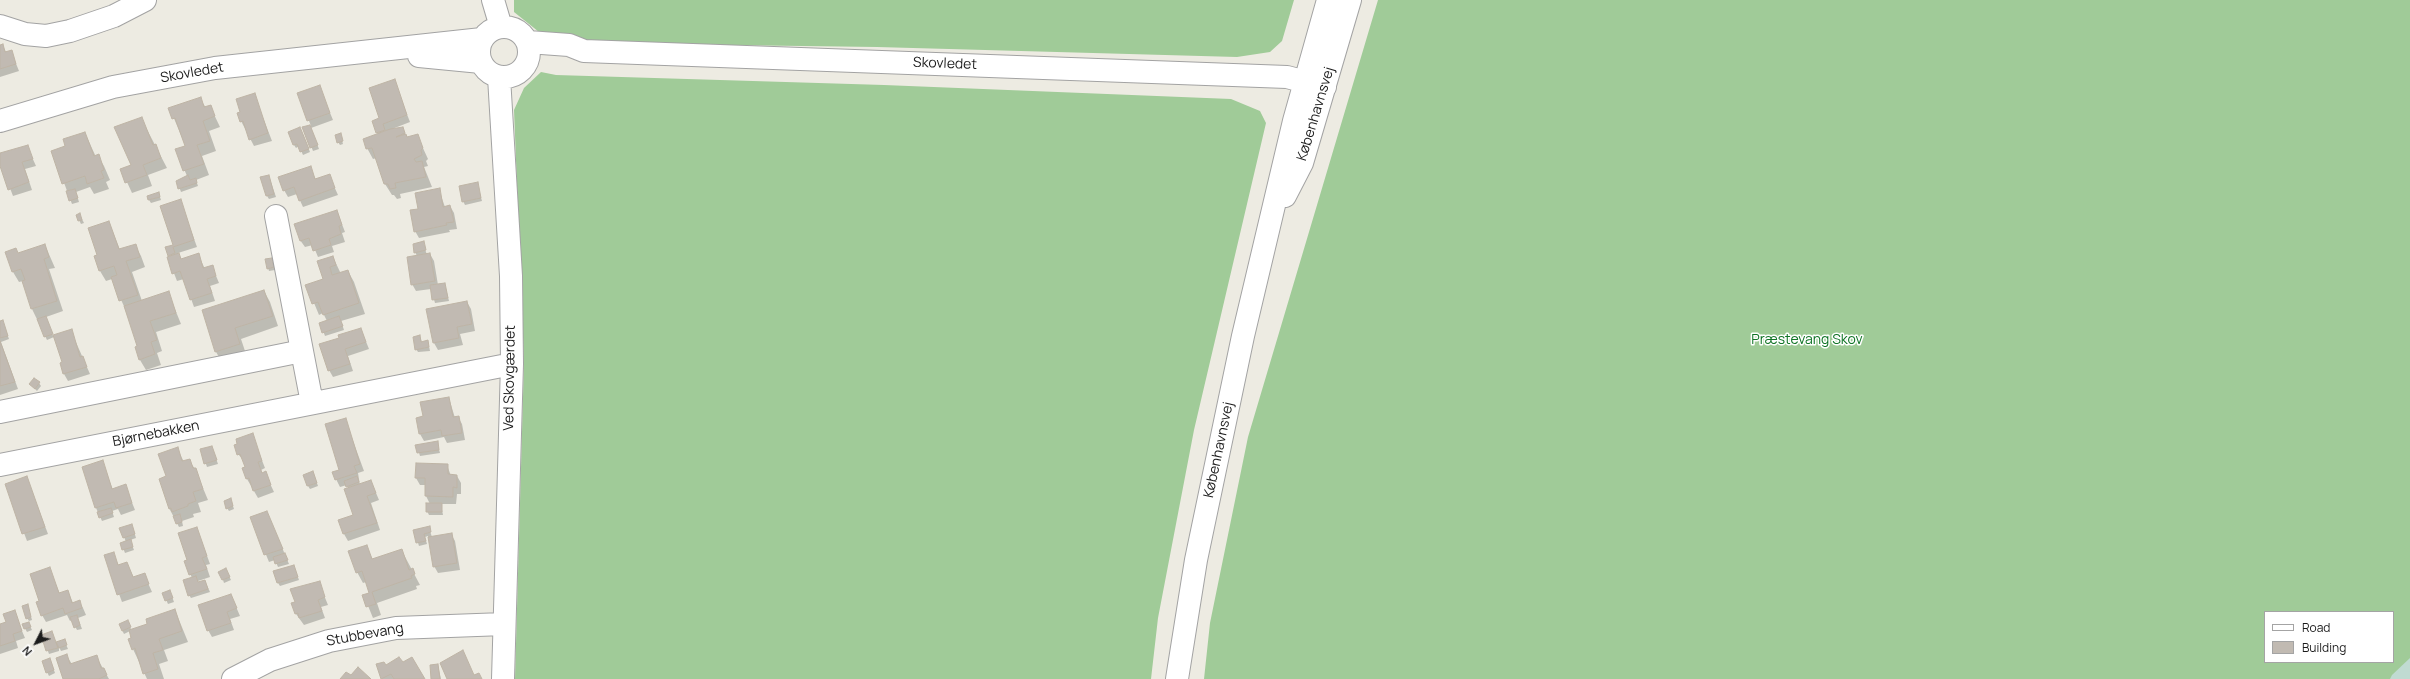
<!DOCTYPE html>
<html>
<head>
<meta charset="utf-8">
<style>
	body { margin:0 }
	#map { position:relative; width:2410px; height:679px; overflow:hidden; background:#edebe2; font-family:Manrope,sans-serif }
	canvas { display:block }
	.legend { position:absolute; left:2264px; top:611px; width:130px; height:52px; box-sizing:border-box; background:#fff; border:1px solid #a4a4a4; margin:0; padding:5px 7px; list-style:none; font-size:12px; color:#1c1c1c }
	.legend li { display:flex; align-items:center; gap:8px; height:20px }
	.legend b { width:20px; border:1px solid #a4a4a4 }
	.north { position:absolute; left:16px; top:623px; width:40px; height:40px; -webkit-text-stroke:3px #fff; paint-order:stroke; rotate:228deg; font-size:11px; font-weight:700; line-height:16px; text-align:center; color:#1c1c1c }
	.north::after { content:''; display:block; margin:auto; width:14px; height:18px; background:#1c1c1c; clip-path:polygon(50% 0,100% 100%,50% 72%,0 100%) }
</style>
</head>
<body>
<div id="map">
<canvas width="2410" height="679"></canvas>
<ul class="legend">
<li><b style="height:5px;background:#fff"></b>Road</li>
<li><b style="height:11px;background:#c1bab2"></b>Building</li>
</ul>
<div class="north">N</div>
</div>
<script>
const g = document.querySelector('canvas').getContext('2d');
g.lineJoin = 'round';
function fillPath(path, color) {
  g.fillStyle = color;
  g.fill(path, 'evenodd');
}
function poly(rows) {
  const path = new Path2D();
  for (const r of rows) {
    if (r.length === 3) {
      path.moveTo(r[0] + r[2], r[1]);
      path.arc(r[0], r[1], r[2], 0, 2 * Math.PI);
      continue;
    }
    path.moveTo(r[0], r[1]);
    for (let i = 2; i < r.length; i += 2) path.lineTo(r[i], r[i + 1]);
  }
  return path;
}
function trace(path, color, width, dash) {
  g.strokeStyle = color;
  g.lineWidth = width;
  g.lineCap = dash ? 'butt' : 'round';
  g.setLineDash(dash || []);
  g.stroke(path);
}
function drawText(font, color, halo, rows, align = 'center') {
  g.font = font + ' Manrope,sans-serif';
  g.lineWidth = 3;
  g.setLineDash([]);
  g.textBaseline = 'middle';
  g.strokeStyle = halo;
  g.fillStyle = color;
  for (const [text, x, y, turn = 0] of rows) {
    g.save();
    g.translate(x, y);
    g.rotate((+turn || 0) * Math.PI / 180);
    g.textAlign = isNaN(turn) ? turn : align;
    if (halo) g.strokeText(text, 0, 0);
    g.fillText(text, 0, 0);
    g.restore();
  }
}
const forest = poly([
	[514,0,1294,0,1282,41,1270,52,1237,57,877,47,578,43,539,32,514,12],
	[1378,0,2410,0,2410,679,1204,679,1210,623,1248,437],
	[2265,612,2393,612,2393,662,2265,662],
	[541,72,556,75,884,85,1231,99,1260,111,1266,123,1194,430,1158,618,1151,679,515,679,524,361,514,110,524,88]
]);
const wetland = poly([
	[2410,658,2410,679,2390,679,2392,675]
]);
const shadow = poly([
	[0,46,3,46,6,52,11,51,19,71,0,77],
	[394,81,410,122,392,129,402,128,408,138,417,135,428,159,426,161,428,166,424,167,432,187,400,194,401,198,397,199,394,195,392,195,385,184,377,158,373,159,367,148,378,134,380,119],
	[319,86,333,120,311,128,319,149,313,151,304,128,311,126,298,93],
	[254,94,272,141,254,146,241,121,241,113],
	[200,98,206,108,210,106,220,127,209,131,216,151,202,156,209,175,196,180,198,186,181,192,177,181,187,176,176,150,186,147,170,109],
	[141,118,167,168,148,175,152,186,132,193,121,169,132,165],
	[302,132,310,152,303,155,299,146,296,148,294,145],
	[85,133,96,157,98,156,104,166,110,180,106,182,109,189,94,194,90,187,76,192,79,202,72,204,52,151,66,146],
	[341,137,343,144,340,145,338,142],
	[27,146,36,166,25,169,32,190,13,196,0,162,0,154],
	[310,168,316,180,329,175,338,195,303,207,297,194,288,197,284,190],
	[270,179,276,197,269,199,267,196],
	[477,183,482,201,465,205,463,201],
	[439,190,445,207,450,206,454,213,457,229,449,230,450,232,419,238,415,231,419,209],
	[159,194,161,200,151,203,149,200],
	[180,200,197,247,178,253,182,260,198,254,205,269,212,266,219,283,210,286,215,301,194,307,184,279,177,281,168,258,170,257,167,248,174,245],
	[337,211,345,232,342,233,345,242,332,246,334,252,318,257,313,245,305,247,300,240],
	[80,215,84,223,81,224,77,216],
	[109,222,120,250,135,245,141,256,145,267,132,272,142,301,168,292,181,324,156,332,162,351,157,353,161,365,146,370,140,360,138,347,126,311,112,279,106,281,100,271,99,256],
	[423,243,427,255,430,254,434,261,438,285,445,284,449,301,435,303,431,289,416,291,412,284,417,256,415,252],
	[45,245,55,268,49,269,63,311,46,317,53,336,71,331,90,374,68,381,64,374,61,363,64,362,54,337,47,340,32,309,23,281,19,282,13,272,18,254],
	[333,257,341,274,348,271,354,282,365,314,341,321,344,330,325,336,320,323,327,321,323,313,319,315,307,286,325,280],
	[273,262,275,270,269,271,268,268],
	[264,291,270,302,278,326,241,339,246,354,222,362,216,352],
	[467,302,471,309,475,331,460,334,463,345,438,350,434,343],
	[0,322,4,325,9,339,1,342,18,389,0,395],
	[361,329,369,349,348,356,353,371,333,377,329,370,340,339],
	[420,337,422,342,428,341,430,351,418,352,416,349],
	[39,383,41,386,37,391,31,385],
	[449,398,455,418,458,417,462,424,465,440,447,443,444,437,424,441,420,434,417,418,424,417],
	[345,419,364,471,358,473,360,485,371,481,379,500,371,503,380,530,348,541,344,534,354,516,349,489,347,485,340,487,333,473,341,471],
	[252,435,265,468,261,470,263,474,265,473,274,492,258,498,247,479,244,461,238,454],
	[437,442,440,453,420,456,417,446],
	[177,448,184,462,189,460,195,469,208,500,198,503,201,512,193,514,194,517,182,521,183,526,179,527,169,508,167,477],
	[201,450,213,450,218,464,207,467],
	[102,461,113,490,125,485,135,510,121,515,118,509,112,511,114,517,102,521,96,508],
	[447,465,451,476,457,476,461,483,461,494,457,494,456,504,441,504,443,515,429,515,427,511,430,504,426,496,426,485,420,485,416,478],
	[313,472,318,486,310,489,308,486],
	[27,478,48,534,27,541,6,485],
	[232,503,234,509,229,511,227,508],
	[251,518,270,519,289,564,278,567,275,560,269,562],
	[133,528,136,538,130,540,134,550,125,553,121,543,126,542,121,529],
	[197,528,210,564,206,565,210,577,198,581,198,583,205,581,210,592,191,598,189,595,192,578,185,562,189,561],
	[429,528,432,537,451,534,455,541,460,570,438,573,434,566,428,536,425,537,427,544,419,546,414,530],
	[366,546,373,560,402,551,420,585,416,586,417,589,377,603,381,615,373,618,364,596,370,594,366,582,363,583,357,572],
	[113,553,119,566,127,563,134,578,144,574,152,592,122,602,105,556],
	[49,568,60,594,68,591,73,603,79,601,83,608,86,615,78,618,82,629,77,630,72,620,70,621,67,615,46,622,42,615,41,602],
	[295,569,299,580,280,586,278,583],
	[227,572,231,580,224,583,223,580],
	[319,583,328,605,321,607,325,618,304,625,296,614,293,604],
	[163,593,171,594,174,602,168,604],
	[231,595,240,616,230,619,234,630,212,637,208,630],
	[29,609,32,620,29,621,27,618],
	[175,610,188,642,164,650,168,661,159,664,164,679,147,679,133,649,130,631,124,634,122,630,129,625,132,631,149,625],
	[14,612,25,638,16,641,18,648,0,654,0,625,7,622],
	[23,625,30,626,32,630,27,632],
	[42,635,56,643,64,640,68,649,61,651,59,647,59,651,49,654],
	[66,655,72,664,96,656,109,679,64,679],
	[50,659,55,673,49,676,47,672],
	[402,663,424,679,382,679,377,665,385,666],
	[438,665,441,679,432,679]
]);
const building = poly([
	[3,44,5,52,12,50,16,64,0,69,0,45,3,44],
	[395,79,407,115,383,124,385,130,376,133,372,121,379,118,369,88,395,79],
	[320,85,330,113,307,121,297,93,320,85],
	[255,93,268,133,249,140,243,121,240,122,237,113,240,112,236,99,255,93],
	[201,97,204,107,211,105,215,116,203,121,210,141,197,145,204,164,183,171,175,149,185,146,175,118,172,119,168,108,201,97],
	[142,117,153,145,156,144,161,158,143,165,147,175,125,183,120,169,131,165,114,127,142,117],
	[310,125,318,145,310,148,302,127,310,125],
	[300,127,309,149,300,152,297,144,293,145,288,132,300,127],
	[403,127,405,133,396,137,406,134,407,137,418,134,423,148,421,150,422,155,414,159,416,162,422,161,426,177,395,183,396,188,390,189,388,184,384,184,372,148,366,149,363,139,390,129,403,127],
	[85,132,94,156,99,154,104,170,101,171,104,178,87,184,85,176,62,184,51,151,65,146,63,139,85,132],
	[341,133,343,141,337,143,335,135,341,133],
	[28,145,33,159,22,162,29,182,8,190,0,166,0,153,28,145],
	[311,166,315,179,330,174,335,188,299,201,294,187,283,191,278,177,311,166],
	[188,175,190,180,196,178,197,183,178,189,176,181,188,175],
	[269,175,274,194,266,196,260,177,269,175],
	[478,182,481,198,462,202,459,186,478,182],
	[440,188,443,207,450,205,454,222,446,223,447,225,414,232,410,210,418,209,415,193,440,188],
	[75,189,78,198,69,201,66,191,75,189],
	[159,192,160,197,148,200,147,196,159,192],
	[181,199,194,240,173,247,175,253,168,256,165,247,173,245,160,206,181,199],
	[337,210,342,225,339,226,341,234,329,239,331,245,313,251,309,238,300,241,294,224,337,210],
	[80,213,82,220,78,221,76,215,80,213],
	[109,221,119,249,136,244,140,257,126,261,138,295,119,301,111,277,117,275,114,266,99,271,94,256,97,255,88,228,109,221],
	[424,241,426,250,414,253,413,244,424,241],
	[45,244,49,257,44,259,57,301,31,309,22,281,25,280,21,269,12,272,5,252,16,248,18,253,45,244],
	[179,253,181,259,199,253,203,268,213,265,216,276,207,279,212,293,190,300,180,271,172,274,167,257,179,253],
	[430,253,435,281,411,285,407,257,430,253],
	[333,256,336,265,330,267,332,275,348,270,359,303,323,315,318,302,312,304,305,285,323,279,317,261,333,256],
	[272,258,274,267,267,269,265,259,272,258],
	[445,283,448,298,432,300,430,285,445,283],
	[264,290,273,316,235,328,240,344,215,352,202,310,264,290],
	[169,291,176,313,150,321,157,340,151,342,155,354,139,360,135,347,137,346,124,306,169,291],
	[467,301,472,324,457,327,459,338,433,343,426,309,467,301],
	[46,316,53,334,44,337,37,319,46,316],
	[339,316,343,326,322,333,319,323,339,316],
	[3,320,8,336,0,338,0,321,3,320],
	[361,328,366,342,345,349,350,364,328,371,319,344,339,338,338,335,361,328],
	[72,329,80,357,83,356,87,367,63,374,60,363,62,362,53,335,72,329],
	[420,335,421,342,428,340,429,347,415,350,413,337,420,335],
	[0,341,15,382,0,386,0,341],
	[34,378,40,382,35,389,29,384,34,378],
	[449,397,453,417,459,416,462,433,442,436,441,430,419,434,416,418,423,416,420,402,449,397],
	[346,418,360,464,354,466,357,473,335,480,332,472,339,470,325,424,346,418],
	[253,433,262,461,258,462,262,473,266,471,271,485,253,491,249,478,246,479,242,468,245,467,240,454,237,455,234,445,237,444,236,439,253,433],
	[438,441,439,450,417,453,415,445,438,441],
	[212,446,217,460,204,464,200,449,212,446],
	[178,447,182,461,190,459,193,468,196,468,203,489,193,492,196,501,188,504,188,506,172,512,171,508,169,509,159,479,166,476,158,454,178,447],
	[103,460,112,489,126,484,132,503,116,508,114,502,95,508,82,467,103,460],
	[416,463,448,464,448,474,457,475,457,488,453,487,453,497,425,496,425,478,415,478,416,463],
	[313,471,317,483,307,486,303,475,313,471],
	[27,476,45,527,22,534,5,484,27,476],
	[357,476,359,482,346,487,344,481,357,476],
	[371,480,376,493,367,496,377,523,343,534,338,520,353,515,344,489,371,480],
	[231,498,233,506,226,509,224,501,231,498],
	[426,503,442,503,442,512,426,512,426,503],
	[111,508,113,513,99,518,97,512,111,508],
	[267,511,283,549,264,555,250,517,267,511],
	[180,514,182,522,176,524,173,516,180,514],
	[132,524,135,534,123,538,119,528,132,524],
	[430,526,431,532,424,534,426,541,416,543,413,530,430,526],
	[197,527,207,556,202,558,207,569,189,575,184,561,187,560,178,533,197,527],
	[452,533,457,563,433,567,428,537,452,533],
	[131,539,133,547,122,550,120,543,131,539],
	[367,545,372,559,402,549,409,570,413,568,415,574,411,576,412,578,372,592,376,604,366,607,362,595,369,593,362,571,356,573,348,551,367,545],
	[114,552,118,565,127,562,133,577,145,573,149,584,117,595,104,555,114,552],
	[285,553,288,560,275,564,273,557,285,553],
	[294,565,298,577,277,583,273,571,294,565],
	[50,567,59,593,68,590,72,603,80,600,82,608,65,614,63,608,41,616,36,602,39,601,30,574,50,567],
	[226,568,230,577,222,580,218,572,226,568],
	[196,576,198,582,205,580,208,589,188,596,183,580,196,576],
	[320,581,325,597,318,600,322,611,299,618,298,613,295,614,291,603,295,602,290,589,320,581],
	[170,590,173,598,165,601,162,593,170,590],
	[231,594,237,608,227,612,231,623,207,631,198,605,231,594],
	[28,604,31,617,26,619,22,606,28,604],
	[175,609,182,631,159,639,163,650,153,653,158,669,143,674,135,648,132,650,128,639,131,638,129,630,147,624,146,619,175,609],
	[15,610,22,631,13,634,15,641,0,646,0,624,6,622,3,614,15,610],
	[77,615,80,625,74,628,70,617,77,615],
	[128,620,131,627,122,631,119,624,128,620],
	[29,622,31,627,24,629,22,624,29,622],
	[52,631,58,648,46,651,41,635,52,631],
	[65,639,67,645,59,648,56,642,65,639],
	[463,650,474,675,479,673,482,679,447,679,440,663,463,650],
	[67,654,70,664,97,655,101,668,104,668,107,675,99,679,63,679,56,658,67,654],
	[399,657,403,662,412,657,425,679,394,679,391,674,381,679,376,664,384,662,386,665,399,657],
	[50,658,54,670,46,673,42,661,50,658],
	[438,664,440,679,431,679,430,665,438,664],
	[358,667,371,679,340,679,346,672,351,675,358,667]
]);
const minor = poly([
	[493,0,501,27],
	[0,26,25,34,46,36,70,31,114,16,145,0],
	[504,52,25],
	[528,42,569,45,584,51,1287,77,1325,87],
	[419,56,481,62],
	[499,77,511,276,512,364,503,679],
	[0,121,113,87,215,68,482,39],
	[1285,196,1302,163,1350,0],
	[276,216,312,403],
	[0,412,302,351],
	[0,465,512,364],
	[233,679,270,660,329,641,396,628,504,624],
	[1177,679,1196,560,1243,336,1294,121,1328,0]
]);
const streetNames = [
	["Skovledet",945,64,2],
	["Skovledet",192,73,-10],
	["Københavnsvej",1316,114,-73],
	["Ved Skovgærdet",510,378,-89],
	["Bjørnebakken",156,434,-11],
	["Københavnsvej",1219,450,-78],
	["Stubbevang",365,635,-10]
];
const parkNames = [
	["Præstevang Skov",1807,340]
];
fillPath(forest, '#a0cb98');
fillPath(wetland, '#c0dbd2');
fillPath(shadow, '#0003');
fillPath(building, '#c1bab2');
trace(building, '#beb4a5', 1);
trace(minor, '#a3a3a3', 24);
trace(minor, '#fff', 22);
drawText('14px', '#1c1c1c', '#fff', streetNames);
drawText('14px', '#107426', '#fff', parkNames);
</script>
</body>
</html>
